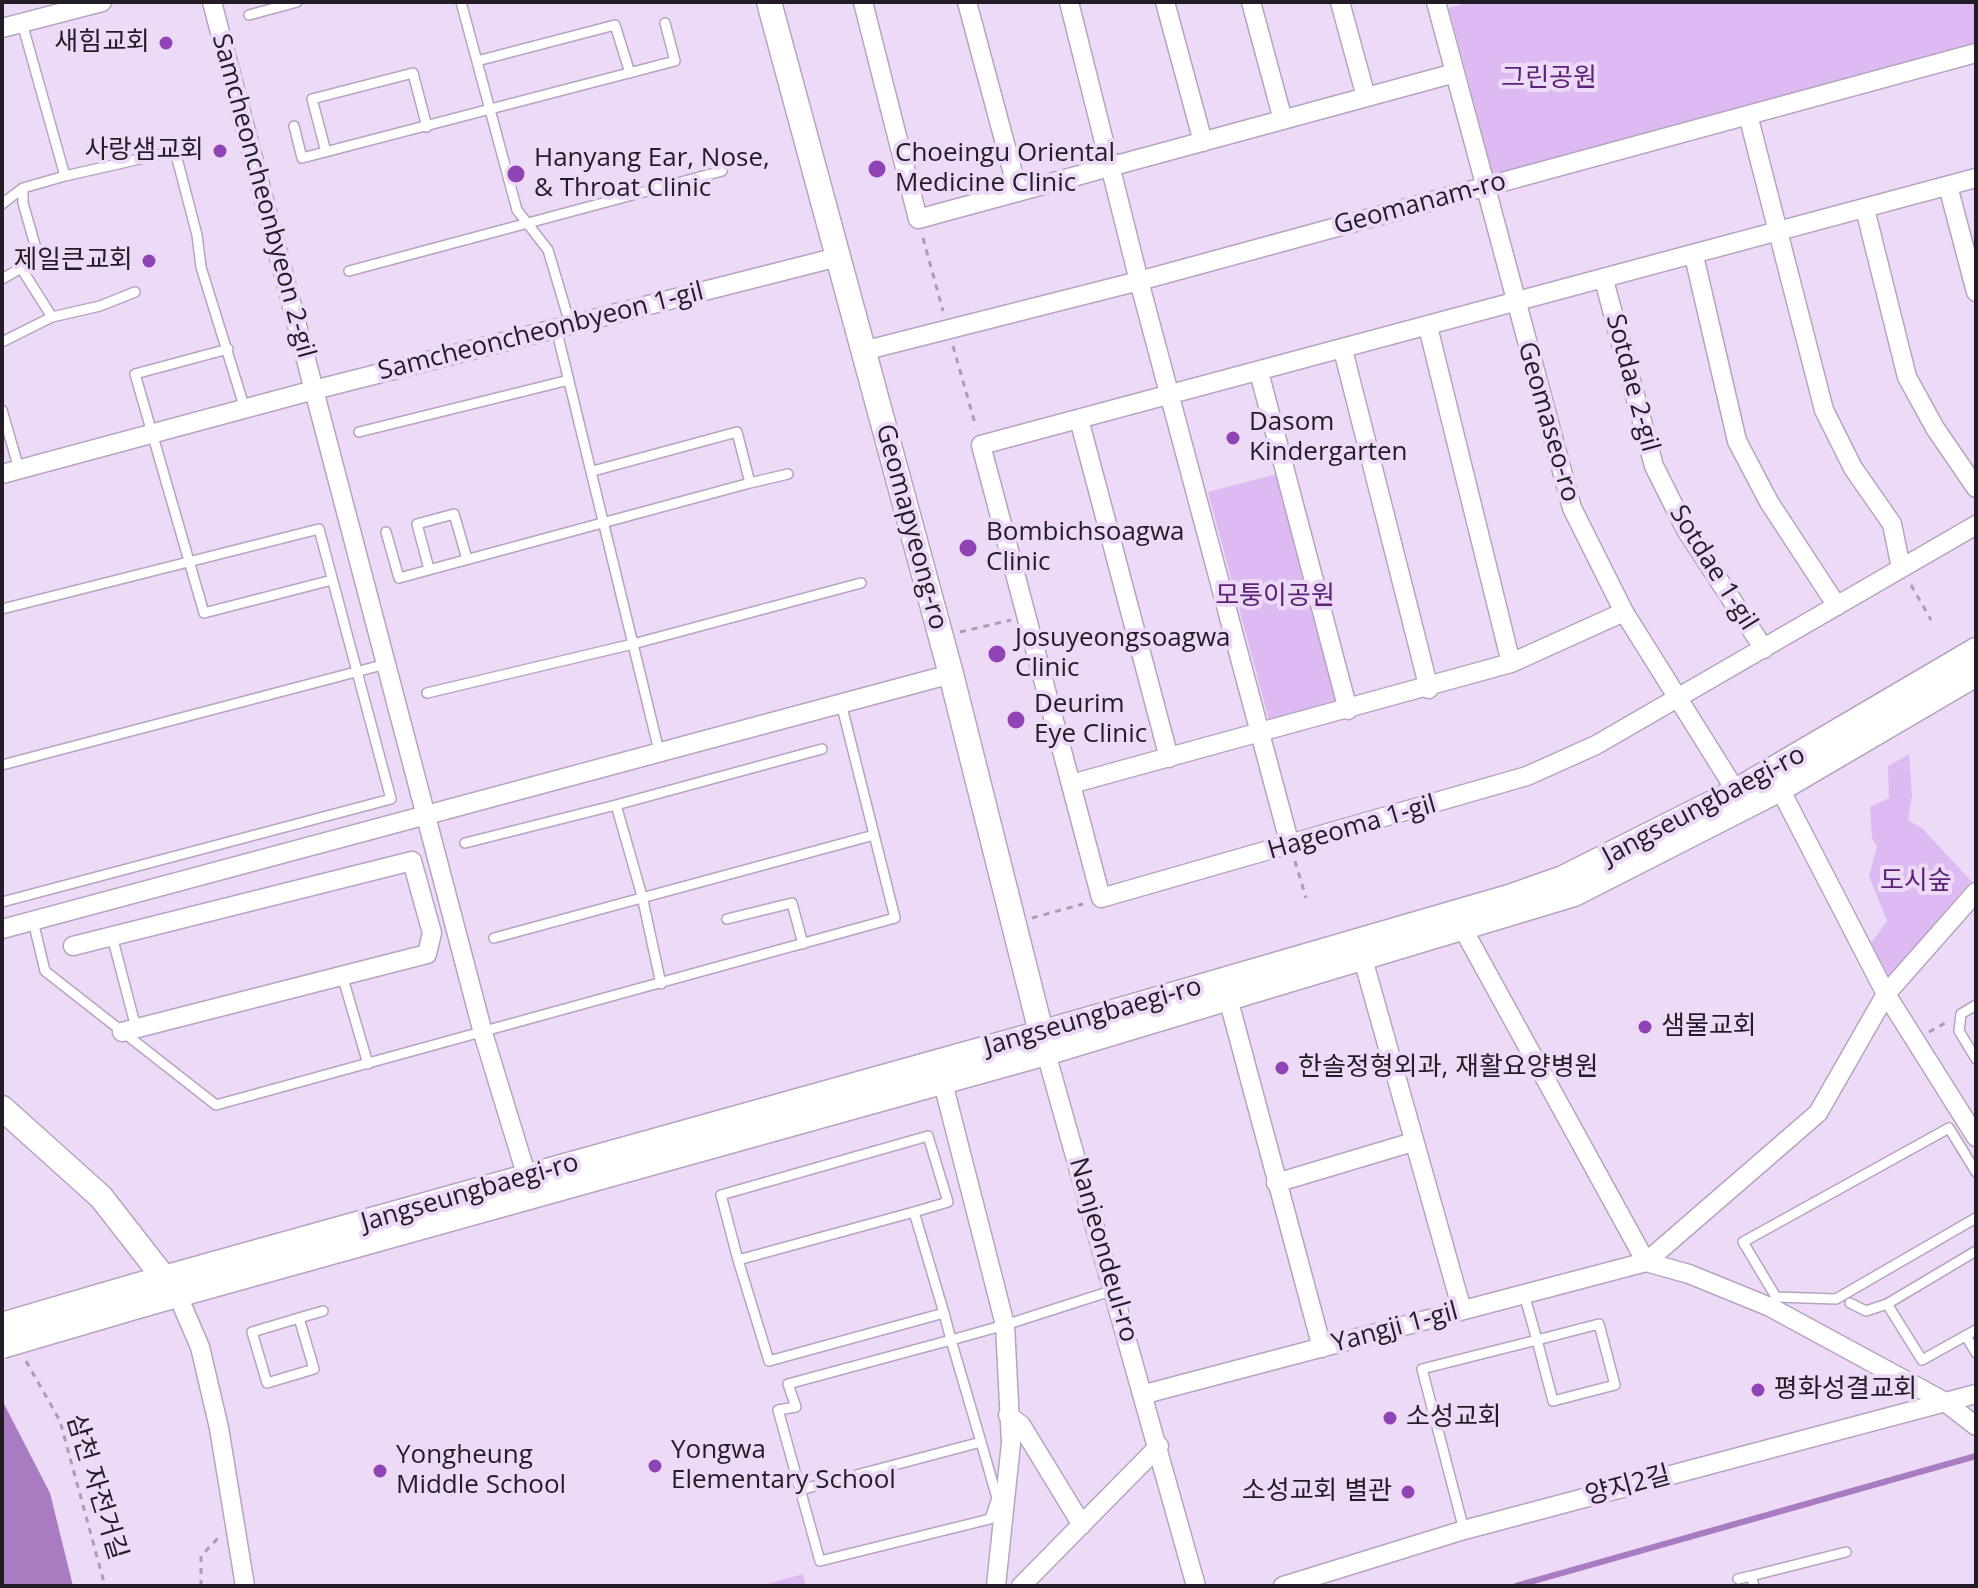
<!DOCTYPE html>
<html>
<head>
<meta charset="utf-8">
<style>
	body { margin:0 }
	#map { position:relative; width:1978px; height:1588px; overflow:hidden; background:#eddaf7; font-family:"Open Sans",sans-serif }
	canvas { display:block }
	.frame { position:absolute; inset:0; border:4px solid #231c26; pointer-events:none }
</style>
</head>
<body>
<div id="map">
<canvas width="1978" height="1588"></canvas>
<div class="frame"></div>
</div>
<script>
const g = document.querySelector('canvas').getContext('2d');
g.lineJoin = 'round';
function fillPath(path, color) {
  g.fillStyle = color;
  g.fill(path, 'evenodd');
}
function poly(rows) {
  const path = new Path2D();
  for (const r of rows) {
    path.moveTo(r[0], r[1]);
    for (let i = 2; i < r.length; i += 2) path.lineTo(r[i], r[i + 1]);
  }
  return path;
}
function trace(path, color, width, dash) {
  g.strokeStyle = color;
  g.lineWidth = width;
  g.lineCap = dash ? 'butt' : 'round';
  g.setLineDash(dash || []);
  g.stroke(path);
}
function drawText(font, color, halo, rows, align = 'center') {
  g.font = font + ' "Open Sans","Noto Sans KR",sans-serif';
  g.lineWidth = 8;
  g.setLineDash([]);
  g.textBaseline = 'middle';
  g.strokeStyle = halo;
  g.fillStyle = color;
  for (const [text, x, y, turn = 0] of rows) {
    g.save();
    g.translate(x, y);
    g.rotate((+turn || 0) * Math.PI / 180);
    g.textAlign = isNaN(turn) ? turn : align;
    if (halo) g.strokeText(text, 0, 0);
    g.fillText(text, 0, 0);
    g.restore();
  }
}
const green = poly([
	[1471,2,1976,2,1976,48,1493,175,1449,8],
	[1281,473,1342,702,1269,720,1208,492],
	[1909,754,1912,796,1908,820,1923,829,1971,881,1889,977,1871,943,1887,921,1869,876,1877,847,1872,838,1870,807,1889,798,1888,766],
	[803,1574,806,1586,760,1586]
]);
const water = poly([
	[2,1400,50,1493,73,1586,2,1586]
]);
const stream = poly([
	[1516,1586,1976,1456]
]);
const path = poly([
	[923,238,943,311],
	[953,346,976,427],
	[1911,585,1931,620],
	[960,632,1011,620],
	[1295,861,1306,898],
	[1032,918,1083,904],
	[1929,1032,1947,1022],
	[26,1361,60,1421,105,1586],
	[201,1586,201,1556,219,1537]
]);
const service = poly([
	[461,2,517,210,548,250,570,324],
	[249,15,297,2],
	[22,23,65,176,23,188,23,203,35,245,22,258,21,268,52,317],
	[477,61,615,25,630,73],
	[294,126,302,158,675,61,665,23],
	[326,152,312,99,413,73,427,127],
	[65,176,175,151,197,235,201,267,245,409],
	[2,204,23,188],
	[349,271,722,171],
	[2,279,21,268],
	[556,328,660,755],
	[2,342,52,317,100,306,135,292],
	[228,349,135,374,204,613,332,580],
	[2,410,19,469],
	[359,432,569,380],
	[750,483,788,474],
	[386,532,399,578,750,483,737,432,593,471],
	[429,569,417,524,454,514,467,559],
	[2,609,319,529,391,799,2,902],
	[427,693,633,644,861,583],
	[2,765,386,664],
	[616,805,822,749],
	[465,843,616,805,642,896,661,984],
	[727,919,792,903,803,944],
	[33,921,45,971,216,1105,895,918,842,707],
	[112,936,136,1028],
	[494,938,874,835],
	[342,975,368,1064],
	[1976,1005,1961,1014,1959,1031,1976,1059],
	[1976,1172,1949,1128,1743,1242,1776,1297,1836,1299,1976,1218],
	[1976,1251,1887,1304,1922,1360,1976,1330],
	[738,1260,721,1195,928,1136,948,1202,914,1212],
	[1850,1303,1866,1311,1887,1304],
	[944,1313,769,1361,738,1260,914,1212,944,1313,951,1340,981,1442,997,1498,990,1519,820,1561,778,1410,796,1407,788,1384,951,1340,1005,1325,1114,1290],
	[299,1318,314,1369,267,1383,252,1332,299,1318,323,1311],
	[1966,1336,1976,1353],
	[800,1490,981,1442],
	[1464,1530,1422,1369,1537,1340,1599,1324,1615,1385,1553,1401,1537,1340,1524,1294],
	[1751,1576,1846,1552],
	[1738,1579,1751,1576,1754,1586]
]);
const minor = poly([
	[212,2,483,1033,530,1187],
	[863,2,918,219,1455,73],
	[967,2,1018,192],
	[1069,2,1139,281,1290,845],
	[1165,2,1203,142],
	[1251,2,1283,120],
	[1340,2,1366,97],
	[1436,2,1572,508,1624,612,1741,799],
	[2,28,102,2],
	[1748,115,1824,410,1853,468,1892,524,1901,568],
	[1976,178,981,445,1101,898,1527,776,1596,745,1976,525],
	[1948,186,1976,292],
	[1865,209,1907,377,1935,428,1976,488],
	[1694,256,1737,441,1769,502,1837,606],
	[1604,280,1654,466,1686,530,1764,649],
	[1428,327,1511,663],
	[1343,350,1429,689],
	[863,351,1139,281,1976,53],
	[1259,372,1348,710],
	[1079,419,1169,758],
	[2,474,314,390,838,257],
	[1071,784,1511,663,1624,612],
	[1780,789,1886,994,1976,1137],
	[2,929,951,674],
	[1463,929,1646,1262,1689,1274,1770,1307,1945,1402,1976,1426],
	[73,946,412,861,432,933,427,954,122,1032],
	[1363,959,1462,1310],
	[1228,998,1322,1348],
	[1046,1053,1196,1586],
	[943,1083,1005,1325,1011,1443,996,1586],
	[1276,1183,1413,1142],
	[178,1296,200,1347,219,1428,245,1586],
	[1145,1394,1646,1262,1818,1113,1886,994,1976,892],
	[1008,1415,1021,1425,1082,1525],
	[1021,1586,1159,1446],
	[1283,1586,1464,1530,1976,1394]
]);
const tertiary = poly([
	[769,2,951,674,1045,1048],
	[2,1108,101,1197,175,1292],
	[135,1286,1041,1033,1509,897,1563,878,1736,791,1976,650],
	[145,1304,1046,1053,1574,894,1780,789,1976,674]
]);
const tertiaryBridge = poly([
	[2,1325,135,1286],
	[2,1346,145,1304]
]);
const markers = [
	[166,43,8,"#9043b4"],
	[220,151,8,"#9043b4"],
	[877,169,10,"#9043b4"],
	[516,174,10,"#9043b4"],
	[149,261,8,"#9043b4"],
	[1233,438,8,"#9043b4"],
	[968,548,10,"#9043b4"],
	[997,654,10,"#9043b4"],
	[1016,720,10,"#9043b4"],
	[1645,1027,8,"#9043b4"],
	[1282,1068,8,"#9043b4"],
	[1758,1390,8,"#9043b4"],
	[1390,1418,8,"#9043b4"],
	[655,1466,8,"#9043b4"],
	[380,1471,8,"#9043b4"],
	[1408,1492,8,"#9043b4"]
];
const poiNames = [
	["새힘교회",150,43,"right"],
	["사랑샘교회",204,151,"right"],
	["Choeingu Oriental",895,154],
	["Medicine Clinic",895,184],
	["Hanyang Ear, Nose,",534,159],
	["& Throat Clinic",534,189],
	["제일큰교회",133,261,"right"],
	["Dasom",1249,423],
	["Kindergarten",1249,453],
	["Bombichsoagwa",986,533],
	["Clinic",986,563],
	["Josuyeongsoagwa",1015,639],
	["Clinic",1015,669],
	["Deurim",1034,705],
	["Eye Clinic",1034,735],
	["샘물교회",1661,1027],
	["한솔정형외과, 재활요양병원",1298,1068],
	["평화성결교회",1774,1390],
	["소성교회",1406,1418],
	["Yongwa",671,1451],
	["Elementary School",671,1481],
	["Yongheung",396,1456],
	["Middle School",396,1486],
	["소성교회 별관",1392,1492,"right"]
];
const parkNames = [
	["그린공원",1549,79],
	["모퉁이공원",1275,597],
	["도시숲",1916,882]
];
const streetNames = [
	["Samcheoncheonbyeon 2-gil",263,196,75],
	["Geomanam-ro",1420,204,-15],
	["Samcheoncheonbyeon 1-gil",541,332,-14],
	["Sotdae 2-gil",1632,383,75],
	["Geomaseo-ro",1548,422,74],
	["Geomapyeong-ro",911,527,75],
	["Sotdae 1-gil",1713,568,58],
	["Jangseungbaegi-ro",1704,806,-28],
	["Hageoma 1-gil",1352,828,-16],
	["Jangseungbaegi-ro",1093,1017,-16],
	["Jangseungbaegi-ro",470,1193,-16],
	["Nanjeondeul-ro",1103,1250,74],
	["Yangji 1-gil",1395,1328,-15],
	["양지2길",1628,1486,-15],
	["삼천 자전거길",96,1487,73]
];
fillPath(green, '#ddbaf1');
fillPath(water, '#a97bc1');
trace(stream, '#a97bc1', 6);
trace(service, '#b6a4c0', 12);
trace(minor, '#b6a4c0', 21);
trace(tertiary, '#b6a4c0', 27);
trace(path, '#ac9db4', 3, [6, 6]);
trace(service, '#fff', 9);
trace(minor, '#fff', 18);
trace(tertiary, '#fff', 24);
trace(tertiaryBridge, '#b6a4c0', 27, []);
trace(tertiaryBridge, '#fff', 24);
for (const [x, y, r, color] of markers) {
  const dot = new Path2D();
  dot.arc(x, y, r, 0, 2 * Math.PI);
  g.fillStyle = color;
  g.fill(dot);
  trace(dot, '#eddaf7', 3);
}
drawText('26px', '#231c26', '#eddaf7', poiNames, 'left');
drawText('26px', '#5d2378', '#eddaf7', parkNames);
drawText('26px', '#231c26', '#eddaf7', streetNames);
</script>
</body>
</html>
